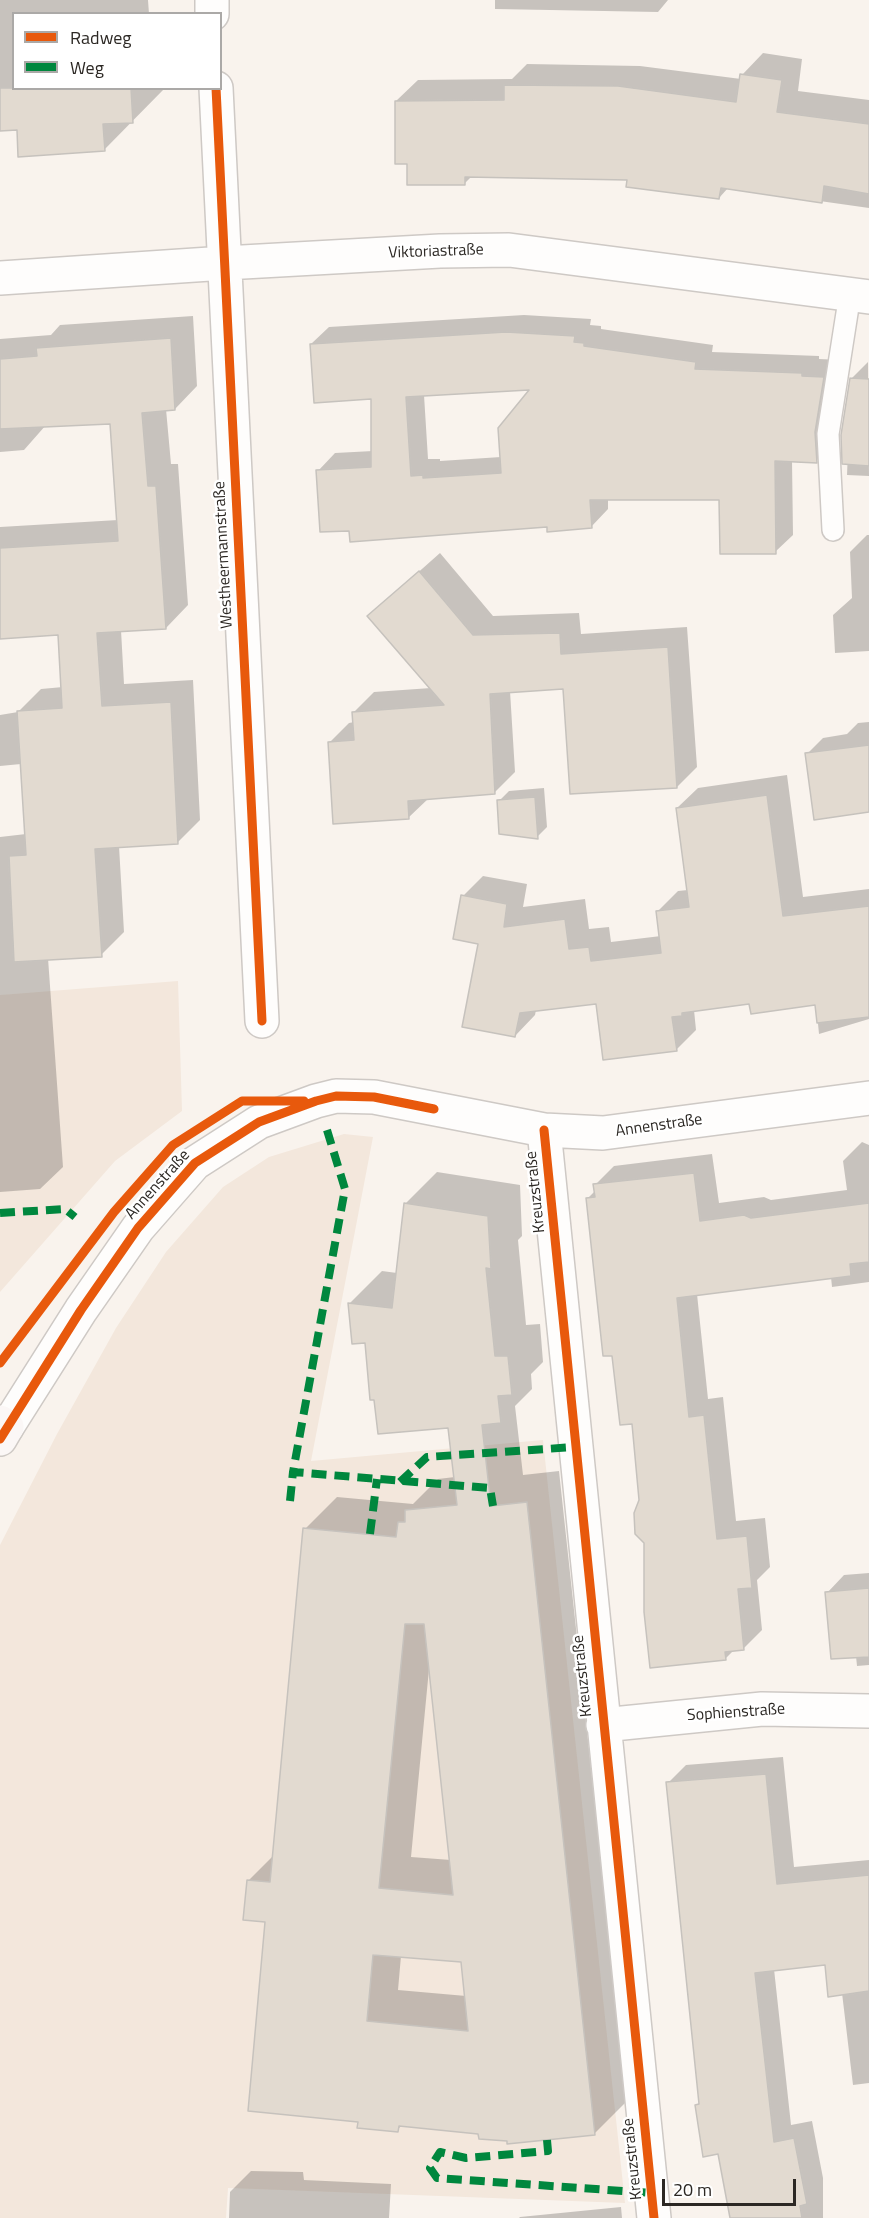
<!DOCTYPE html>
<html>
<head>
<meta charset="utf-8">
<style>
	body { margin:0 }
	#map { position:relative; width:869px; height:2218px; overflow:hidden; background:#f9f3ed; font-family:"Titillium Web",sans-serif }
	canvas { display:block }
	.legend { position:absolute; left:12px; top:12px; width:210px; height:78px; box-sizing:border-box; background:#fff; border:2px solid #aba9a7; margin:0; padding:8px 10px; list-style:none; font-size:18px; color:#2c2824 }
	.legend li { display:flex; align-items:center; gap:12px; height:30px }
	.legend b { width:30px; border:2px solid #aba9a7 }
	.scale { position:absolute; left:662px; top:2179px; width:134px; height:27px; box-sizing:border-box; border:3px solid #2c2824; border-top:0; padding-left:8px; font-size:18px; line-height:21px; white-space:nowrap; color:#2c2824; -webkit-text-stroke:4px #fff; paint-order:stroke }
</style>
</head>
<body>
<div id="map">
<canvas width="869" height="2218"></canvas>
<ul class="legend">
<li><b style="height:8px;background:#e8590c"></b>Radweg</li>
<li><b style="height:8px;background:#00873e"></b>Weg</li>
</ul>
<div class="scale">20 m</div>
</div>
<script>
const g = document.querySelector('canvas').getContext('2d');
g.lineJoin = 'round';
function fillPath(path, color) {
  g.fillStyle = color;
  g.fill(path, 'evenodd');
}
function poly(rows) {
  const path = new Path2D();
  for (const r of rows) {
    path.moveTo(r[0], r[1]);
    for (let i = 2; i < r.length; i += 2) path.lineTo(r[i], r[i + 1]);
  }
  return path;
}
function trace(path, color, width, dash) {
  g.strokeStyle = color;
  g.lineWidth = width;
  g.lineCap = dash ? 'butt' : 'round';
  g.setLineDash(dash || []);
  g.stroke(path);
}
function drawText(font, color, halo, rows, align = 'center') {
  g.font = font + ' "Titillium Web",sans-serif';
  g.lineWidth = 5;
  g.setLineDash([]);
  g.textBaseline = 'middle';
  g.strokeStyle = halo;
  g.fillStyle = color;
  for (const [text, x, y, turn = 0] of rows) {
    g.save();
    g.translate(x, y);
    g.rotate((+turn || 0) * Math.PI / 180);
    g.textAlign = isNaN(turn) ? turn : align;
    if (halo) g.strokeText(text, 0, 0);
    g.fillText(text, 0, 0);
    g.restore();
  }
}
const built = poly([
	[178,981,182,1111,115,1161,0,1292,0,995],
	[344,1134,373,1137,311,1461,543,1440,625,2203,228,2188,226,2218,0,2218,0,1545,57,1434,116,1328,166,1252,223,1187,269,1157]
]);
const shadow = poly([
	[0,0,148,0,149,14,14,14,14,88,164,89,104,150,18,128,0,130],
	[495,0,668,0,658,12,495,9],
	[763,53,802,59,798,91,869,100,869,208,728,188,719,198,628,179,472,176,465,183,408,163,396,101,418,80,512,79,527,64,640,66,741,79,742,75],
	[524,315,591,319,590,325,601,326,601,329,713,345,712,352,819,356,819,359,841,360,833,444,816,461,792,460,793,535,775,552,720,498,608,498,608,509,591,527,548,525,350,529,318,471,335,453,373,451,373,398,311,344,329,327],
	[532,388,501,457,440,461,440,459,428,459,424,395],
	[193,316,197,386,175,409,166,409,171,464,178,464,188,605,166,628,121,630,124,684,193,680,200,820,177,843,119,846,124,932,101,955,48,958,63,1167,40,1189,0,1192,0,837,26,834,21,764,0,766,0,715,18,712,41,689,63,687,59,634,0,637,0,527,118,520,111,422,46,425,24,450,0,452,0,339,51,335,60,325],
	[868,362,869,476,847,475,851,379],
	[867,535,869,535,869,651,835,653,833,615,852,598,850,552],
	[440,553,493,616,579,613,581,634,687,627,697,767,677,787,565,687,510,691,515,772,495,792,429,798,408,818,329,743,349,723,354,722,354,712,374,692,431,688,369,616],
	[869,722,869,811,807,754,823,738,847,734,858,723],
	[787,775,803,897,869,889,869,1019,819,1034,816,1003,750,1002,694,1010,696,1030,676,1050,597,1003,536,1010,535,1015,515,1036,463,896,483,876,527,884,523,907,585,899,589,929,609,927,611,942,661,936,658,911,678,891,688,890,677,808,698,788],
	[544,788,547,827,537,837,499,801,509,791],
	[862,1142,869,1145,869,1282,832,1287,831,1277,697,1294,708,1399,723,1397,736,1521,765,1518,770,1567,757,1580,762,1630,743,1649,734,1650,725,1659,641,1500,633,1422,614,1354,588,1198,595,1191,595,1185,614,1166,712,1154,719,1203,764,1197,771,1200,847,1190,843,1161],
	[437,1172,520,1185,522,1236,518,1240,526,1325,540,1324,543,1362,531,1374,532,1389,515,1406,523,1475,559,1471,627,2101,595,2133,509,2140,480,2132,402,2125,397,2130,360,2121,248,1881,274,1855,305,1529,337,1497,413,1504,438,1479,455,1477,450,1426,366,1341,353,1342,350,1303,382,1271,397,1273,405,1204],
	[429,1669,451,1860,411,1857],
	[401,1956,462,1961,466,1996,398,1990],
	[869,1573,869,1665,857,1666,856,1656,827,1593,844,1575],
	[783,1757,794,1867,869,1860,869,2083,853,2085,842,1993,827,1964,774,1969,791,2125,812,2121,823,2178,823,2218,732,2218,719,2153,697,2105,700,2102,668,1783,686,1765],
	[251,2171,303,2172,304,2180,391,2184,389,2218,229,2218,230,2192],
	[621,2207,622,2218,519,2218,520,2217]
]);
const building = poly([
	[740,74,782,80,777,112,869,124,869,194,824,186,822,203,721,188,719,199,626,187,627,180,465,177,465,185,407,185,407,164,395,164,395,101,504,100,504,85,618,86,736,102,740,74],
	[0,88,131,88,133,123,103,124,105,151,18,157,17,130,0,131,0,88],
	[506,332,575,336,574,342,584,343,584,346,696,362,695,369,802,373,802,376,824,377,815,432,817,463,775,461,776,554,720,554,719,500,590,500,592,528,547,532,547,527,350,542,349,531,320,532,316,470,371,467,371,399,314,403,310,344,506,332],
	[529,390,498,428,501,473,423,478,423,475,411,476,406,397,529,390],
	[171,338,175,410,142,413,148,486,156,486,166,629,97,633,102,706,171,702,178,844,95,849,102,957,14,962,9,856,26,855,17,711,62,708,58,635,0,639,0,548,118,541,110,424,0,429,0,359,37,356,36,348,171,338],
	[850,378,869,379,869,466,842,464,841,435,850,378],
	[419,571,473,635,560,633,561,654,668,647,677,788,570,794,563,689,490,694,495,794,408,801,409,819,333,824,328,742,354,740,352,712,444,705,367,616,419,571],
	[869,745,869,812,814,820,805,753,869,745],
	[767,795,783,916,869,906,869,1017,817,1023,815,1005,751,1014,749,1004,682,1013,682,1016,672,1017,677,1051,603,1060,596,1004,520,1013,515,1037,462,1027,478,944,453,939,461,895,507,904,504,927,565,919,569,949,589,947,591,961,661,953,656,911,689,907,676,808,767,795],
	[535,797,538,839,499,834,497,800,535,797],
	[694,1173,700,1221,744,1215,751,1218,869,1203,869,1262,850,1264,851,1276,677,1298,689,1417,704,1415,717,1539,747,1536,752,1588,738,1589,744,1650,725,1652,726,1660,650,1668,644,1612,644,1543,635,1534,634,1513,639,1500,632,1424,620,1425,612,1356,603,1356,586,1198,595,1197,593,1184,694,1173],
	[404,1203,488,1216,491,1269,486,1268,495,1356,508,1356,512,1395,498,1396,501,1423,482,1425,491,1506,527,1502,595,2135,507,2144,507,2141,479,2139,478,2134,399,2126,398,2132,357,2128,358,2122,248,2111,265,1922,243,1920,247,1880,270,1882,303,1528,396,1537,398,1522,405,1522,405,1510,457,1505,448,1428,378,1434,374,1400,370,1400,365,1343,352,1344,348,1303,392,1308,404,1203],
	[405,1624,424,1624,453,1895,379,1888,405,1624],
	[373,1955,461,1962,468,2031,367,2021,373,1955],
	[869,1588,869,1657,831,1659,825,1592,869,1588],
	[766,1774,777,1884,869,1875,869,1991,828,1997,825,1965,755,1973,774,2142,794,2138,807,2204,800,2206,802,2218,730,2218,718,2154,703,2157,695,2105,699,2104,666,1782,766,1774]
]);
const lane = poly([
	[833,530,828,434,850,294]
]);
const street = poly([
	[212,0,212,14],
	[216,88,262,1021],
	[0,278,225,263,440,251,509,250,869,297],
	[544,1130,654,2218],
	[7,1427,81,1310,138,1228,195,1163,259,1122,316,1101,336,1096,374,1097,544,1130,603,1133,869,1098],
	[603,1725,762,1709,869,1711]
]);
const secondary = poly([
	[0,1422,7,1427,0,1439]
]);
const quiet = poly([
	[327,1130,345,1189,293,1472,490,1488,493,1506],
	[0,1213,65,1209,75,1217],
	[400,1482,427,1457,575,1447],
	[290,1501,293,1472],
	[370,1534,377,1479],
	[547,2140,548,2151,466,2158,440,2152,430,2168,437,2178,652,2193]
]);
const cycleway = poly([
	[216,88,262,1021],
	[544,1130,654,2218],
	[0,1363,114,1212,173,1145,242,1101,304,1101],
	[0,1439,81,1310,138,1228,195,1163,259,1122,316,1101,336,1096,374,1097,434,1109]
]);
const streetNames = [
	["Viktoriastraße",436,252,-2],
	["Westheermannstraße",224,555,-93],
	["Annenstraße",659,1126,-8],
	["Annenstraße",158,1185,-48],
	["Kreuzstraße",536,1192,-96],
	["Kreuzstraße",583,1676,-96],
	["Sophienstraße",736,1713,-4],
	["Kreuzstraße",633,2159,-96]
];
fillPath(built, '#f3e7dc');
fillPath(shadow, '#0003');
fillPath(building, '#e2dad0');
trace(building, '#c6c2bd', 1.5);
trace(lane, '#cec9c5', 24);
trace(street, '#cec9c5', 36);
trace(secondary, '#cec9c5', 36);
trace(lane, '#fefdfc', 21);
trace(street, '#fefdfc', 33);
trace(secondary, '#fbf7f6', 33);
trace(quiet, '#00873e', 8, [15, 8]);
trace(cycleway, '#e8590c', 9);
drawText('16px', '#2c2824', '#fff', streetNames);
</script>
</body>
</html>
